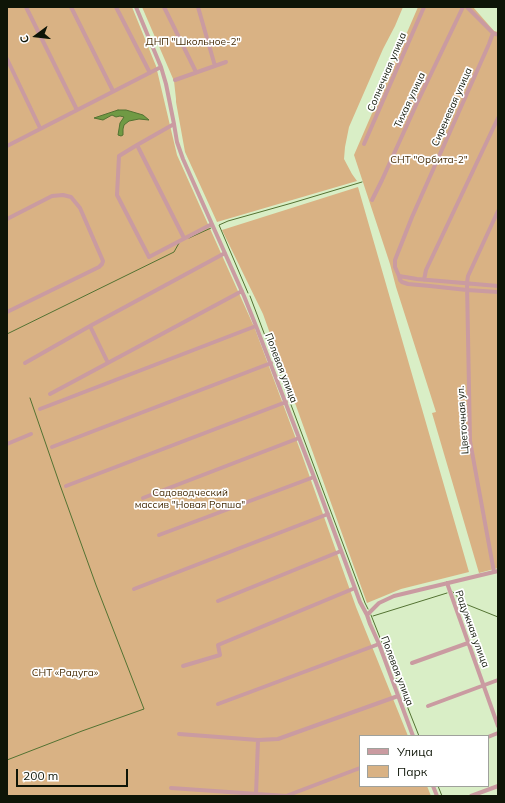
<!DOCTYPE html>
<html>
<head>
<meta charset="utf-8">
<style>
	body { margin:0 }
	#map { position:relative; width:505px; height:803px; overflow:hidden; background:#d9eec6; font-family:Mulish,sans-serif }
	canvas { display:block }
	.frame { position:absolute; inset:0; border:8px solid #0e1507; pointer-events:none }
	.legend { position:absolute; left:359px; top:735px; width:130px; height:52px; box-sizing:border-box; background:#fff; border:1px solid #9fa19c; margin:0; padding:5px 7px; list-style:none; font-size:12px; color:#0e1507 }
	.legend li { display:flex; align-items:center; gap:8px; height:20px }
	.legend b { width:20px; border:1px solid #9fa19c }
	.north { position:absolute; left:16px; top:16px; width:40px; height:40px; -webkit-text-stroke:3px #fff; paint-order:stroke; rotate:255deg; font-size:11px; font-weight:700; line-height:16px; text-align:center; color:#0e1507 }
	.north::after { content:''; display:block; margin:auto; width:14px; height:18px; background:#0e1507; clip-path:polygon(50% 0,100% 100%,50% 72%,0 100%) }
	.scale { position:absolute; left:16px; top:769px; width:112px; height:18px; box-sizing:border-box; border:2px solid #0e1507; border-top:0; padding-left:5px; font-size:12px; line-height:14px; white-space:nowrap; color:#0e1507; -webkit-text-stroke:3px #fff; paint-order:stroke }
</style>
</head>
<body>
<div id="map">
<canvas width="505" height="803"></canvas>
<div class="frame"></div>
<ul class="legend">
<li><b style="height:5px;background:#ca9ba1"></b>Улица</li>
<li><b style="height:11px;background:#d9b284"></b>Парк</li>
</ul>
<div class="north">С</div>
<div class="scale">200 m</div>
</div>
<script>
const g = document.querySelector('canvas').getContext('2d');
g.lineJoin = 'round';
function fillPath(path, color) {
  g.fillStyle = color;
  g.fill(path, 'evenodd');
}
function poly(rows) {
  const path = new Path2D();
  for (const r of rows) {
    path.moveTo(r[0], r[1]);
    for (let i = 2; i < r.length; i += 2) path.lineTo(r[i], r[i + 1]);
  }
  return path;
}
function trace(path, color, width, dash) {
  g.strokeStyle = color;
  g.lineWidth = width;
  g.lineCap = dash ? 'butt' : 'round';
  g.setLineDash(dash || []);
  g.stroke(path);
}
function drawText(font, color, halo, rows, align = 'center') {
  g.font = font + ' Mulish,sans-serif';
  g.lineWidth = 3.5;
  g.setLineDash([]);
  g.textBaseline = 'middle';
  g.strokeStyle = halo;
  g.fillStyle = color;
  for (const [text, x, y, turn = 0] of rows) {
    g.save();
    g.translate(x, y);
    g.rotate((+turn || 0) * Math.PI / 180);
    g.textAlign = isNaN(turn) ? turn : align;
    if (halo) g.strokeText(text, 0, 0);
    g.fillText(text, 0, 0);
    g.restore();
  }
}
const green = poly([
	[7,7,132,7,156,66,177,155,255,329,302,455,356,607,408,736,360,736,360,786,427,786,431,796,7,796],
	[142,7,403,7,395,26,383,49,349,127,345,147,344,159,352,174,357,181,217,222,185,152,176,102,176,99,174,81],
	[418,7,473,7,494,31,498,32,498,568,479,573,432,413,436,412,396,287,390,264,354,155],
	[358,187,469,572,401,589,367,603,263,314,222,230]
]);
const water = poly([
	[118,110,126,110,143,115,149,120,139,119,129,121,124,125,123,129,123,135,121,136,118,135,120,123,124,117,120,116,116,117,112,115,103,120,94,118,118,110]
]);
const stream = poly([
	[189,238,211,228],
	[248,293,219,225,228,221,292,203,362,182],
	[250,296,284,386,365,603,368,609],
	[7,334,174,252,179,243],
	[453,592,463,603,498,617],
	[371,615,419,736],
	[373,616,447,593],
	[7,760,82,731,144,709,96,585,60,485,30,398],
	[438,786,442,796]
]);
const minor = poly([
	[26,7,77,110],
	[71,7,113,91],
	[116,7,150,73],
	[136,7,161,67,166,84,174,124,177,142,183,159,244,296,256,326,314,477,360,602,367,615,370,624,379,644,413,736],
	[164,7,196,72],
	[198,7,215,66],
	[467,7,493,33,498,35],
	[493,33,489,44,412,217,395,260,395,267,399,276,400,280,402,282,408,284,430,286,467,290,498,292],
	[7,59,40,128],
	[175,80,226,62],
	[174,124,137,145,119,156,117,195,149,257,212,224],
	[364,144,424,7],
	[137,145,184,238],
	[7,146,161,67],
	[372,200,382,180,417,103,463,7],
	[7,219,52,196,63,195,71,197,80,208,103,261,102,264,99,267,7,312],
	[399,276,417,279,498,286],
	[424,280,426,270,498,118],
	[90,326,108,363],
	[25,363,90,326,225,253],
	[50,394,242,291],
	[40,409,256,326],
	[7,444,31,434],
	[52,447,271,363],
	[66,486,286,402],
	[143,498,299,438],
	[159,535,314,477],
	[494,572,470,441,467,283,468,276,498,211],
	[447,583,498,726],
	[134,589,328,514],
	[218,601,341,551],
	[367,615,379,603,394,596,498,571],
	[412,663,468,643],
	[183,666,220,655,218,645,355,588],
	[218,704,379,644],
	[428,706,498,680],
	[179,734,258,740,278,739,398,696],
	[488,737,498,733],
	[433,786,437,796],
	[171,788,286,796,360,768],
	[256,795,258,740],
	[471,796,498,786]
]);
const parkNames = [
	["ДНП \"Школьное-2\"",193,42],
	["СНТ \"Орбита-2\"",429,160],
	["Садоводческий",190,493],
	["массив \"Новая Ропша\"",190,505],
	["СНТ «Радуга»",65,673]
];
const streetNames = [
	["Солнечная улица",387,72,-67],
	["Тихая улица",410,100,-65],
	["Сиреневая улица",452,107,-66],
	["Полевая улица",281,368,69],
	["Цветочная ул.",463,420,-94],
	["Радужная улица",472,629,70],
	["Полевая улица",397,671,69]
];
fillPath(green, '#d9b284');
fillPath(water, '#709a44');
trace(water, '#537232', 1);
trace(stream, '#537232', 1);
trace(minor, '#ca9ba1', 4);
drawText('10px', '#462c07', '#fff', parkNames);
drawText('10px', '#0e1507', '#fff', streetNames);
</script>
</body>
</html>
